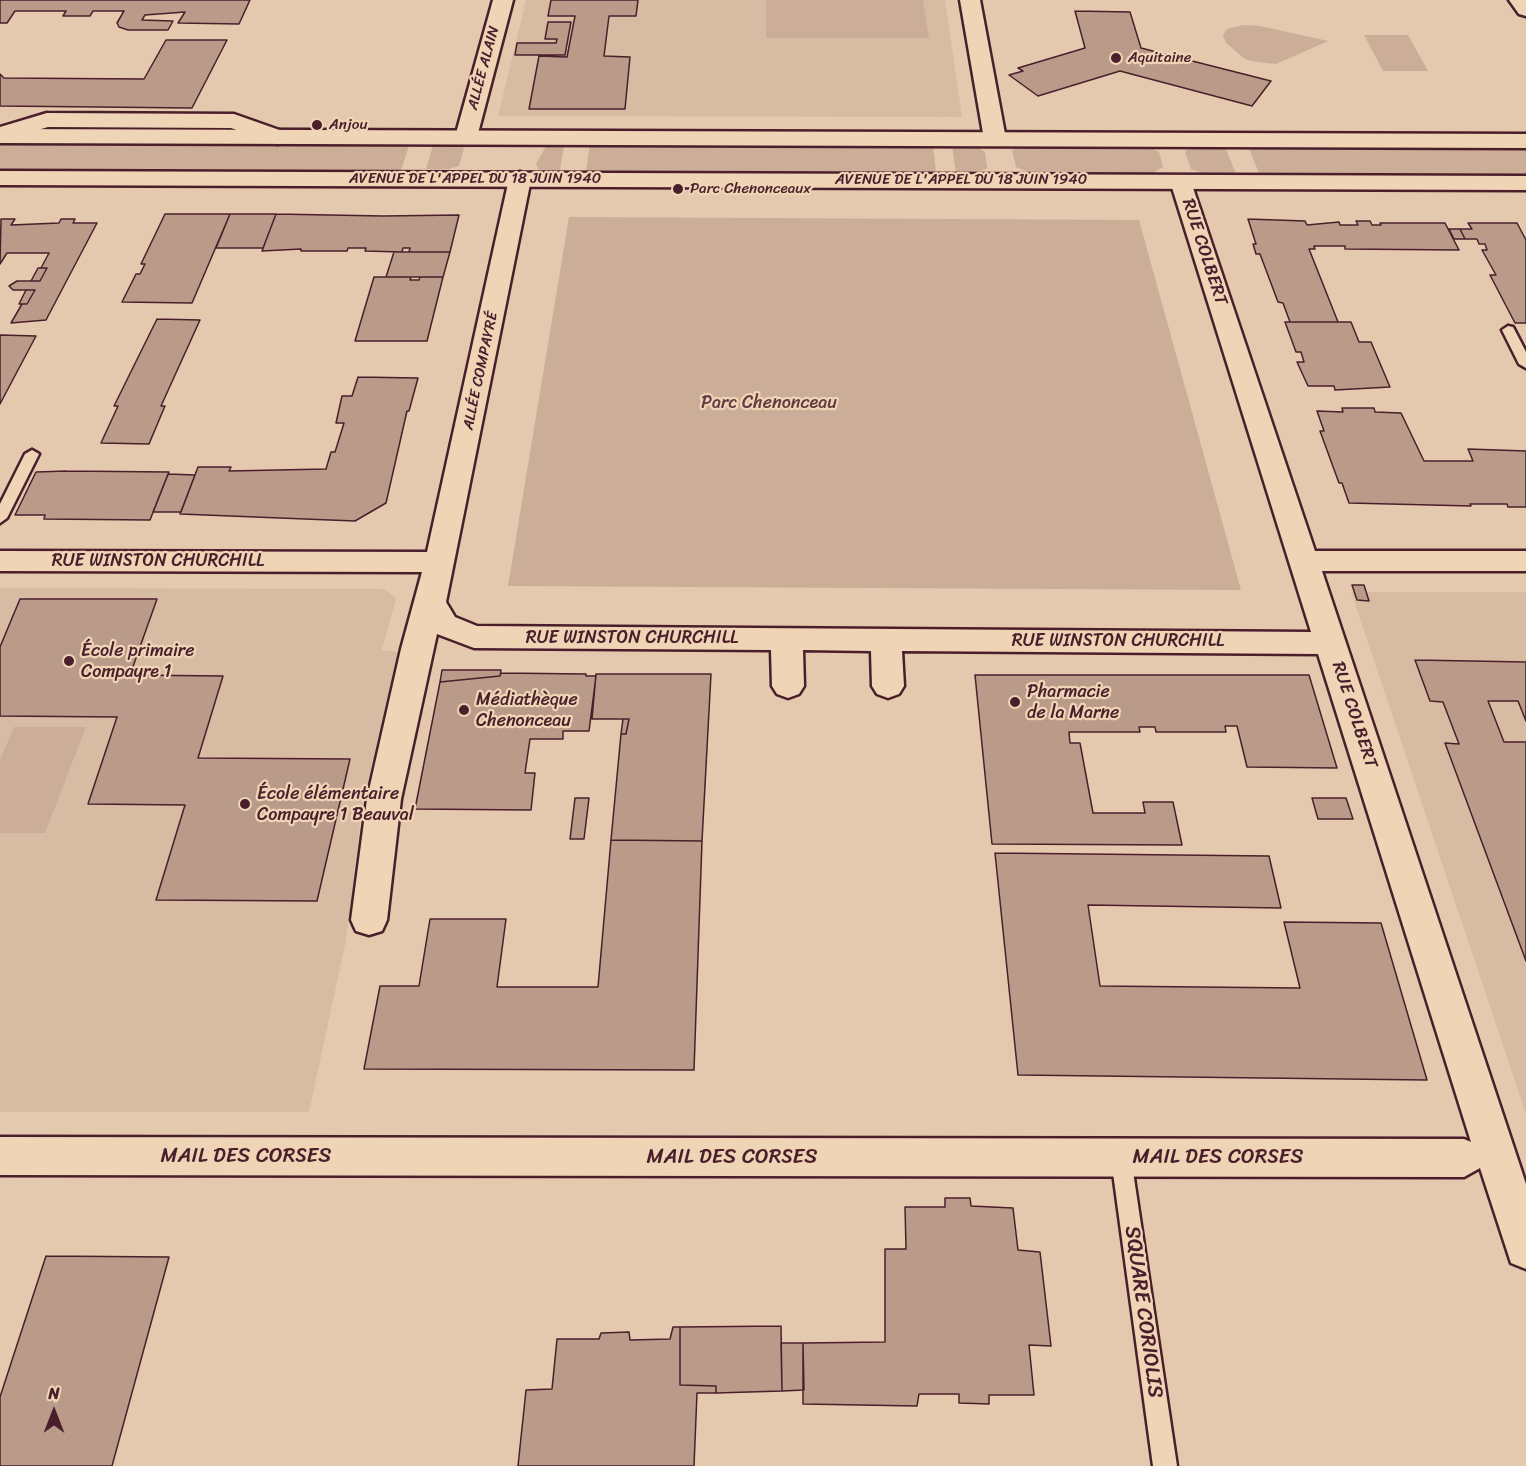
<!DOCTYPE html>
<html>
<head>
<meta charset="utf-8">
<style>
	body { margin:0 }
	#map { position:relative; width:1526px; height:1466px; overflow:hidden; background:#e5c9ae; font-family:Sriracha,sans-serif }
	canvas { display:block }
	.north { position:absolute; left:24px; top:1382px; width:60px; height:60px; -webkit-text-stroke:4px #efd4b6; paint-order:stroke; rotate:0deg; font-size:16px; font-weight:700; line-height:24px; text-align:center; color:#4a1f2b }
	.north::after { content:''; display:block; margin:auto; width:21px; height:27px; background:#4a1f2b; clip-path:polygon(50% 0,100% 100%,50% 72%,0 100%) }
</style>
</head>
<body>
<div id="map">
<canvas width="1526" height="1466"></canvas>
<div class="north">N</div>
</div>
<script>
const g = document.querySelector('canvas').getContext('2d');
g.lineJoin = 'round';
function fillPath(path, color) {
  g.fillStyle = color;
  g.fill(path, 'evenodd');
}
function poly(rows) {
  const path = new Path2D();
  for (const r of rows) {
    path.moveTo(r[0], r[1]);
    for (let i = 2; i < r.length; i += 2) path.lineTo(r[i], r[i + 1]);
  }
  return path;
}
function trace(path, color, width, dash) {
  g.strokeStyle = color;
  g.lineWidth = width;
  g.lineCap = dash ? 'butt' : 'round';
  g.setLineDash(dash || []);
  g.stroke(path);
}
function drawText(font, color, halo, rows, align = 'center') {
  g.font = font + ' Sriracha,sans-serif';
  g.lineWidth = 4.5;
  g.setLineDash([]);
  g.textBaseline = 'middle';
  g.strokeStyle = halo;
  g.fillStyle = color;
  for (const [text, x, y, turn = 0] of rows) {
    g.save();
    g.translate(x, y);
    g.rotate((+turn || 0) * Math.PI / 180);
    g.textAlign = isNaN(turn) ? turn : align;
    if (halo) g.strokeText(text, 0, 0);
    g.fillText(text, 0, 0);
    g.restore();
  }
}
const built = poly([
	[526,0,945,0,962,117,498,116],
	[0,588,385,589,396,599,382,650,398,652,363,801,346,940,309,1112,0,1112],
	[1351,592,1526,592,1526,1114]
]);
const green = poly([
	[766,0,923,0,929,38,766,38],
	[1243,25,1260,26,1328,41,1276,64,1257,62,1245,59,1226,43,1223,35,1227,29],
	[1364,35,1408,35,1428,71,1383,71],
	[41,126,223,126,248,132,28,131],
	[0,142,410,143,401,170,0,169],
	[590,143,933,145,936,172,586,171],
	[433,145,457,145,464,148,459,166,449,169,426,169],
	[1145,145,1159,152,1163,167,1153,173,1031,173,1016,167,1012,150,1023,146],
	[546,146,564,146,560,170,539,170,536,164],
	[952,146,977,146,985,152,987,168,977,173,956,173],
	[1248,146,1526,148,1526,175,1259,173],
	[1191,147,1225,147,1236,174,1203,173,1191,169,1185,152],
	[569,217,1139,220,1241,590,508,586],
	[14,727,86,727,45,833,0,833,0,760]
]);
const building = poly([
	[0,0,250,0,239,24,178,23,185,12,145,15,142,20,173,21,168,30,128,30,119,27,117,23,124,11,93,11,90,16,63,16,66,11,15,11,7,23,0,23,0,0],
	[551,0,638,0,636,16,609,16,604,56,630,57,625,109,529,109,539,56,567,57,575,16,548,16,551,0],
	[1075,11,1130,12,1141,48,1271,81,1252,106,1120,71,1038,96,1009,75,1023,71,1018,68,1085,48,1075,11],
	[548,22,571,22,565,55,515,55,517,43,556,43,557,39,545,39,548,22],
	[166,40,227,40,192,108,0,106,0,74,4,78,144,79,166,40],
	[165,214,230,214,192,303,122,302,136,274,140,274,145,264,141,264,165,214],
	[230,214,276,214,263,248,216,248,230,214],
	[276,214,383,216,459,215,450,252,409,252,410,248,403,248,402,252,365,251,366,248,348,248,347,251,301,251,301,249,262,251,276,214],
	[1,219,15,219,11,225,59,223,61,219,75,219,73,223,97,223,46,320,11,323,22,304,27,304,35,290,13,290,9,286,17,281,40,281,47,268,41,268,49,253,7,253,0,264,1,219],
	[1248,219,1305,221,1307,225,1339,222,1340,225,1358,225,1356,221,1370,221,1372,225,1381,225,1380,223,1445,223,1459,250,1345,249,1345,246,1314,246,1315,249,1309,249,1338,322,1290,322,1283,303,1278,302,1260,254,1256,254,1253,244,1256,244,1248,219],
	[1468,223,1517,223,1526,240,1526,323,1515,323,1490,275,1496,275,1482,250,1487,250,1485,244,1479,244,1477,239,1465,239,1460,229,1472,229,1468,223],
	[1449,229,1460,229,1465,239,1454,239,1449,229],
	[394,252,450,252,443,277,386,277,394,252],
	[38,268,47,268,40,281,31,281,38,268],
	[374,277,411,277,410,280,419,280,420,277,443,277,427,341,355,341,374,277],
	[26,290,35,290,27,304,19,304,26,290],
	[157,319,200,320,161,406,165,406,149,444,101,443,118,406,114,406,157,319],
	[1285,322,1351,322,1359,342,1371,342,1390,387,1335,390,1334,386,1308,386,1297,362,1304,362,1301,352,1296,352,1285,322],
	[0,335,36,336,0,404,0,335],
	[358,377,418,378,409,411,407,411,386,503,355,521,180,514,198,467,231,467,229,471,326,469,331,452,335,452,344,423,336,423,342,396,352,396,358,377],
	[1342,408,1374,408,1375,412,1401,413,1424,461,1473,461,1468,449,1526,451,1526,507,1508,507,1507,504,1470,504,1471,506,1349,503,1342,483,1339,483,1320,431,1324,431,1317,411,1343,412,1342,408],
	[66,471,169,472,150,520,44,519,45,515,15,515,36,472,66,471],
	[168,474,195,475,181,512,153,512,168,474],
	[1352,585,1364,585,1369,601,1357,600,1352,585],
	[20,599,157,599,130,675,223,676,198,758,350,759,317,901,156,900,185,805,88,804,117,717,0,716,0,647,20,599],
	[1415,660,1526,662,1526,721,1518,701,1488,701,1504,742,1526,742,1526,961,1445,743,1459,744,1443,702,1430,701,1415,660],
	[442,670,501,670,500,676,440,682,442,670],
	[501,673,586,674,586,676,596,676,589,731,563,731,563,739,530,739,525,773,535,773,531,810,415,809,440,682,500,676,501,673],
	[596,674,711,674,702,841,611,840,621,734,626,734,629,719,592,719,596,674],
	[975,675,1309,675,1337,768,1247,767,1237,726,1225,726,1226,732,1156,732,1155,727,1139,727,1140,732,1069,732,1070,743,1080,743,1093,813,1145,813,1143,802,1173,802,1182,845,992,844,975,675],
	[623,719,629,719,626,734,621,734,623,719],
	[575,798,589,798,584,839,570,839,575,798],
	[1312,798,1346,798,1353,819,1318,819,1312,798],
	[611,840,702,841,694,1070,364,1069,380,986,419,986,430,919,506,919,497,987,598,987,611,840],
	[995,853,1269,856,1281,908,1088,905,1100,986,1300,988,1284,922,1381,923,1427,1080,1018,1075,995,853],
	[945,1198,970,1198,971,1206,1013,1208,1018,1250,1040,1252,1051,1346,1029,1345,1034,1395,989,1395,989,1404,959,1403,959,1394,919,1394,917,1406,803,1404,803,1343,885,1342,885,1249,906,1249,905,1207,945,1207,945,1198],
	[46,1256,169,1257,112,1466,0,1466,0,1397,46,1256],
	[781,1326,782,1391,716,1393,716,1386,680,1385,680,1327,781,1326],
	[673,1327,680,1327,680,1385,716,1386,716,1393,697,1393,694,1466,518,1466,526,1390,552,1389,557,1339,599,1339,601,1333,629,1332,630,1340,670,1339,673,1327],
	[781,1343,803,1343,804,1390,782,1391,781,1343]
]);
const lane = poly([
	[1508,326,1513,327,1526,352,1526,368,1519,364,1502,330,1508,326],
	[32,450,39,454,7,518,0,523,0,504,25,454,32,450],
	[1121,1148,1128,1151,1131,1158,1177,1466,1153,1466,1111,1158,1114,1151,1121,1148]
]);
const street = poly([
	[493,0,513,0,477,137,474,142,466,144,458,142,455,137,493,0],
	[960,0,980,0,1006,139,1003,144,987,144,984,139,960,0],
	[1509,0,1526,0,1526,16,1519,14,1509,0],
	[47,113,234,114,285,132,288,137,285,142,277,144,231,128,48,127,0,141,0,127,47,113],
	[520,172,528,174,531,179,446,602,455,617,477,626,1311,632,1170,181,1173,176,1189,176,1315,551,1526,551,1526,571,1322,571,1526,1184,1526,1269,1511,1263,1480,1168,1464,1177,0,1175,0,1137,1464,1139,1471,1142,1318,654,902,651,904,686,899,694,888,698,877,694,872,686,871,651,803,650,804,686,799,694,788,698,777,694,772,686,771,650,474,648,437,634,401,799,387,920,382,931,369,935,356,931,351,920,367,799,401,649,422,572,0,571,0,551,427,552,509,179,512,174,520,172]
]);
const secondary = poly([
	[0,129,1526,134,1526,148,0,143,0,129],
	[0,171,1526,176,1526,190,0,185,0,171]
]);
const markers = [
	[1116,58,6,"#4a1f2b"],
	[317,125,6,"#4a1f2b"],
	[678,189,6,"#4a1f2b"],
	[69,661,6,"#4a1f2b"],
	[1015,702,6,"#4a1f2b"],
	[464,710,6,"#4a1f2b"],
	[245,804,6,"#4a1f2b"]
];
const farPoinames = [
	["Aquitaine",1128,58],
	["Anjou",329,125],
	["Parc Chenonceaux",690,189]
];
const farStreetnames = [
	["ALLÉE ALAIN",484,68,-75],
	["AVENUE DE L'APPEL DU 18 JUIN 1940",475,179],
	["AVENUE DE L'APPEL DU 18 JUIN 1940",961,180],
	["ALLÉE COMPAYRÉ",481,371,-78]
];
const streetNames = [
	["RUE COLBERT",1204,252,72],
	["RUE WINSTON CHURCHILL",158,561],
	["RUE WINSTON CHURCHILL",632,638],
	["RUE WINSTON CHURCHILL",1118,641],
	["RUE COLBERT",1354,715,72]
];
const parkNames = [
	["Parc Chenonceau",769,403]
];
const poiNames = [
	["École primaire",81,651],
	["Compayre 1",81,672],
	["Pharmacie",1027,692],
	["de la Marne",1027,713],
	["Médiathèque",476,700],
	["Chenonceau",476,721],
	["École élémentaire",257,794],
	["Compayre 1 Beauval",257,815]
];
const nearStreetnames = [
	["MAIL DES CORSES",246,1157],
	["MAIL DES CORSES",732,1158],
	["MAIL DES CORSES",1218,1158],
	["SQUARE CORIOLIS",1143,1312,82]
];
fillPath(built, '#d8bba3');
fillPath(green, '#cbad98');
fillPath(building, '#ba9a89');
trace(building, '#4a1f2b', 1.5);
trace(lane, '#4a1f2b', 5);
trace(street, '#4a1f2b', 5);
trace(secondary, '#4a1f2b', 5);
fillPath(lane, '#efd4b6');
fillPath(street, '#efd4b6');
fillPath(secondary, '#efd4b6');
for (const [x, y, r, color] of markers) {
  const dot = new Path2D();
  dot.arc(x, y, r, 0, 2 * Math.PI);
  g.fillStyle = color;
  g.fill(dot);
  trace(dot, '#efd4b6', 2);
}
drawText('15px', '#4a1f2b', '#efd4b6', farPoinames, 'left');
drawText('15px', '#4a1f2b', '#efd4b6', farStreetnames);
drawText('18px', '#4a1f2b', '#efd4b6', streetNames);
drawText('18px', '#643b41', '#efd4b6', parkNames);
drawText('18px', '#4a1f2b', '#efd4b6', poiNames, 'left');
drawText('21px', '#4a1f2b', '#efd4b6', nearStreetnames);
</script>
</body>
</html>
